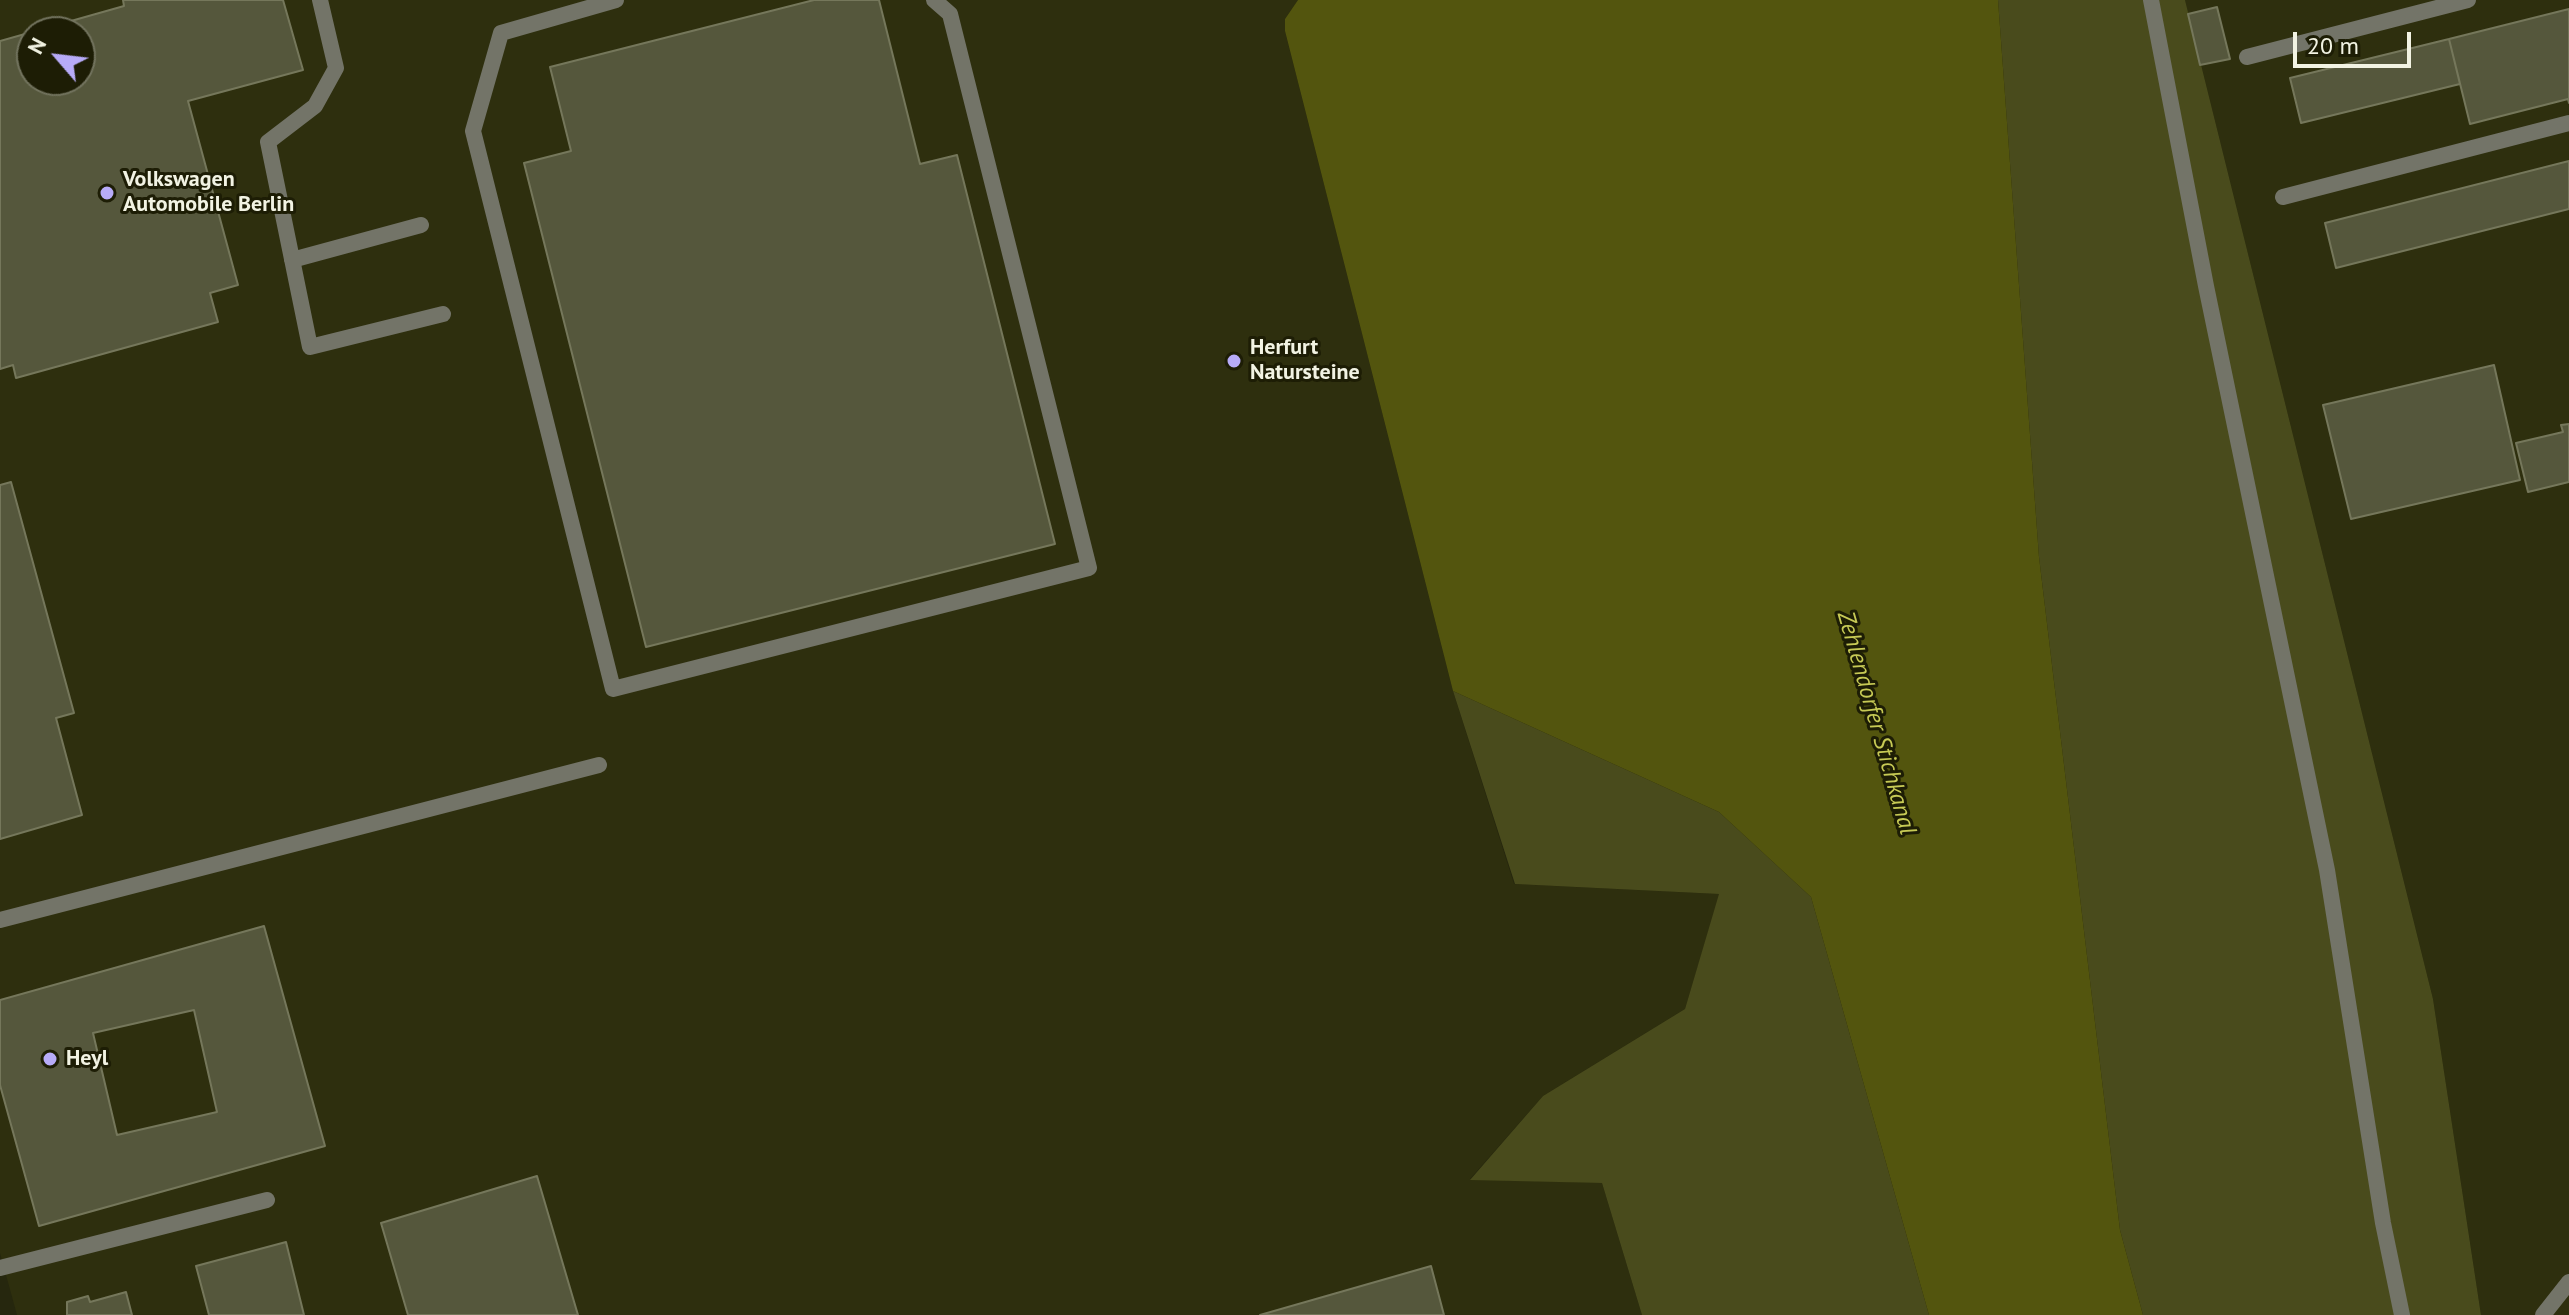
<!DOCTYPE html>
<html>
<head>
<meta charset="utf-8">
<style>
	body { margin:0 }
	#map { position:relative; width:2569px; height:1315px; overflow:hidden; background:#26270e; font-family:"PT Sans",sans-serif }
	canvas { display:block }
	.north { position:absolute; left:16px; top:16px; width:80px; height:80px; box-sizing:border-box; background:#1d1d05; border:2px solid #72735e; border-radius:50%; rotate:298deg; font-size:22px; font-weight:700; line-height:32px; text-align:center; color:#f2f3e3 }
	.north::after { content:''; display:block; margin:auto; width:28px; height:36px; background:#b7abf8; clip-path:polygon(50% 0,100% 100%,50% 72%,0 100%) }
	.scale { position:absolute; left:2293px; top:32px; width:118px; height:36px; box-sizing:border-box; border:4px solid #f2f3e3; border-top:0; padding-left:10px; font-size:24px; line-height:28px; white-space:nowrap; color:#f2f3e3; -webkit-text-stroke:6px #1d1d05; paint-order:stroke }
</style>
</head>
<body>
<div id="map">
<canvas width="2569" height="1315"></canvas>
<div class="north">N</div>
<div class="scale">20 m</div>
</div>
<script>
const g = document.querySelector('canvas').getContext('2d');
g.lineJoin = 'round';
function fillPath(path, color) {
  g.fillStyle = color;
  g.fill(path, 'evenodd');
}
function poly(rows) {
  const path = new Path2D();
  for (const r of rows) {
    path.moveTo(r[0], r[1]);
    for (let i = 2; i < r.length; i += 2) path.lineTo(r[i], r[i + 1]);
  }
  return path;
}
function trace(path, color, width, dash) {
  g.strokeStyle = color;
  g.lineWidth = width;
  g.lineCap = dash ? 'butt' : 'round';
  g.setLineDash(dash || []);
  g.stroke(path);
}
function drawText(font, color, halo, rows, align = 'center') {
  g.font = font + ' "PT Sans",sans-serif';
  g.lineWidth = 6;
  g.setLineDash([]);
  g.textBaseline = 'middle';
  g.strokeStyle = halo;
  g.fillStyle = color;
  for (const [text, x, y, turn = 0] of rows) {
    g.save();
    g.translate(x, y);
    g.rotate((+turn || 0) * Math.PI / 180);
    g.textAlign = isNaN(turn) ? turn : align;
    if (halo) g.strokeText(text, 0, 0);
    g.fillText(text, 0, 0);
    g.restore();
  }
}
const built = poly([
	[0,0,1298,0,1285,19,1285,31,1453,691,1514,884,1720,894,1685,1009,1543,1096,1470,1179,1602,1183,1642,1315,17,1315,0,1253],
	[32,32,80,32,80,80,32,80],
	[2185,0,2569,0,2569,1315,2481,1315,2433,999]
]);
const green = poly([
	[1998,0,2185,0,2433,999,2481,1315,2143,1315,2120,1230,2039,557],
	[1453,691,1719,812,1811,897,1929,1315,1642,1315,1602,1183,1470,1180,1543,1096,1685,1009,1719,894,1515,884]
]);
const water = poly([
	[1298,0,1998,0,2039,557,2120,1230,2143,1315,1929,1315,1811,897,1719,812,1453,691,1285,31,1285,19]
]);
const building = poly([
	[123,0,283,0,303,70,188,101,238,285,210,293,218,322,16,378,13,365,0,369,0,41,124,6,123,0],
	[32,32,80,32,80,80,32,80,32,32],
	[814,0,879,0,920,164,957,155,1055,544,646,647,524,163,571,151,550,67,814,0],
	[2217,7,2230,59,2200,65,2188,14,2217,7],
	[2569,9,2569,103,2568,99,2470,124,2449,39,2569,9],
	[2449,39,2460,84,2301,123,2290,78,2449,39],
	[2569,161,2569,209,2336,268,2325,223,2569,161],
	[2494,365,2520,480,2351,519,2323,405,2494,365],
	[2569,424,2569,482,2528,492,2516,443,2563,432,2561,425,2569,424],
	[11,482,74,713,56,718,82,815,0,839,0,485,11,482],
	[264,926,325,1146,39,1226,0,1085,0,1000,264,926],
	[194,1010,217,1112,117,1135,93,1033,194,1010],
	[537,1176,578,1315,408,1315,381,1223,537,1176],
	[286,1242,304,1315,209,1315,196,1266,286,1242],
	[1431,1266,1444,1315,1260,1315,1431,1266],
	[126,1292,132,1315,67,1315,67,1302,88,1296,90,1302,126,1292]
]);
const service = poly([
	[320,0,336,68,315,106,268,142,310,347,443,314],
	[616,0,501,33,473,131,613,689,1089,568,950,14,934,0],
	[2151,0,2206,286,2327,870,2383,1223,2402,1315],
	[2247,57,2468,0],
	[2283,197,2569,123],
	[292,260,421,225],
	[0,920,599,765],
	[0,1268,267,1200],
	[2543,1315,2569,1282]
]);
const markers = [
	[107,193,8,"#b7abf8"],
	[1234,361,8,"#b7abf8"],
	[50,1059,8,"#b7abf8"]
];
const poiNames = [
	["Volkswagen",123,180],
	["Automobile Berlin",123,205],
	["Herfurt",1250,348],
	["Natursteine",1250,373],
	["Heyl",66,1059]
];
const waterNames = [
	["Zehlendorfer Stichkanal",1876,723,74]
];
fillPath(built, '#2e2f0e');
fillPath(green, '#494b1c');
fillPath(water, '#53550e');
fillPath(building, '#55573c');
trace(building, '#75775b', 2);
trace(service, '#737468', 16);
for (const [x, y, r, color] of markers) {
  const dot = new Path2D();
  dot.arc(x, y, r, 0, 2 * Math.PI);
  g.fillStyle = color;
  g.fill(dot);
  trace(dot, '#1d1d05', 3);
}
drawText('bold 22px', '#f2f3e3', '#1d1d05', poiNames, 'left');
drawText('italic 24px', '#c7ca55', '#1d1d05', waterNames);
</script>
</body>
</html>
